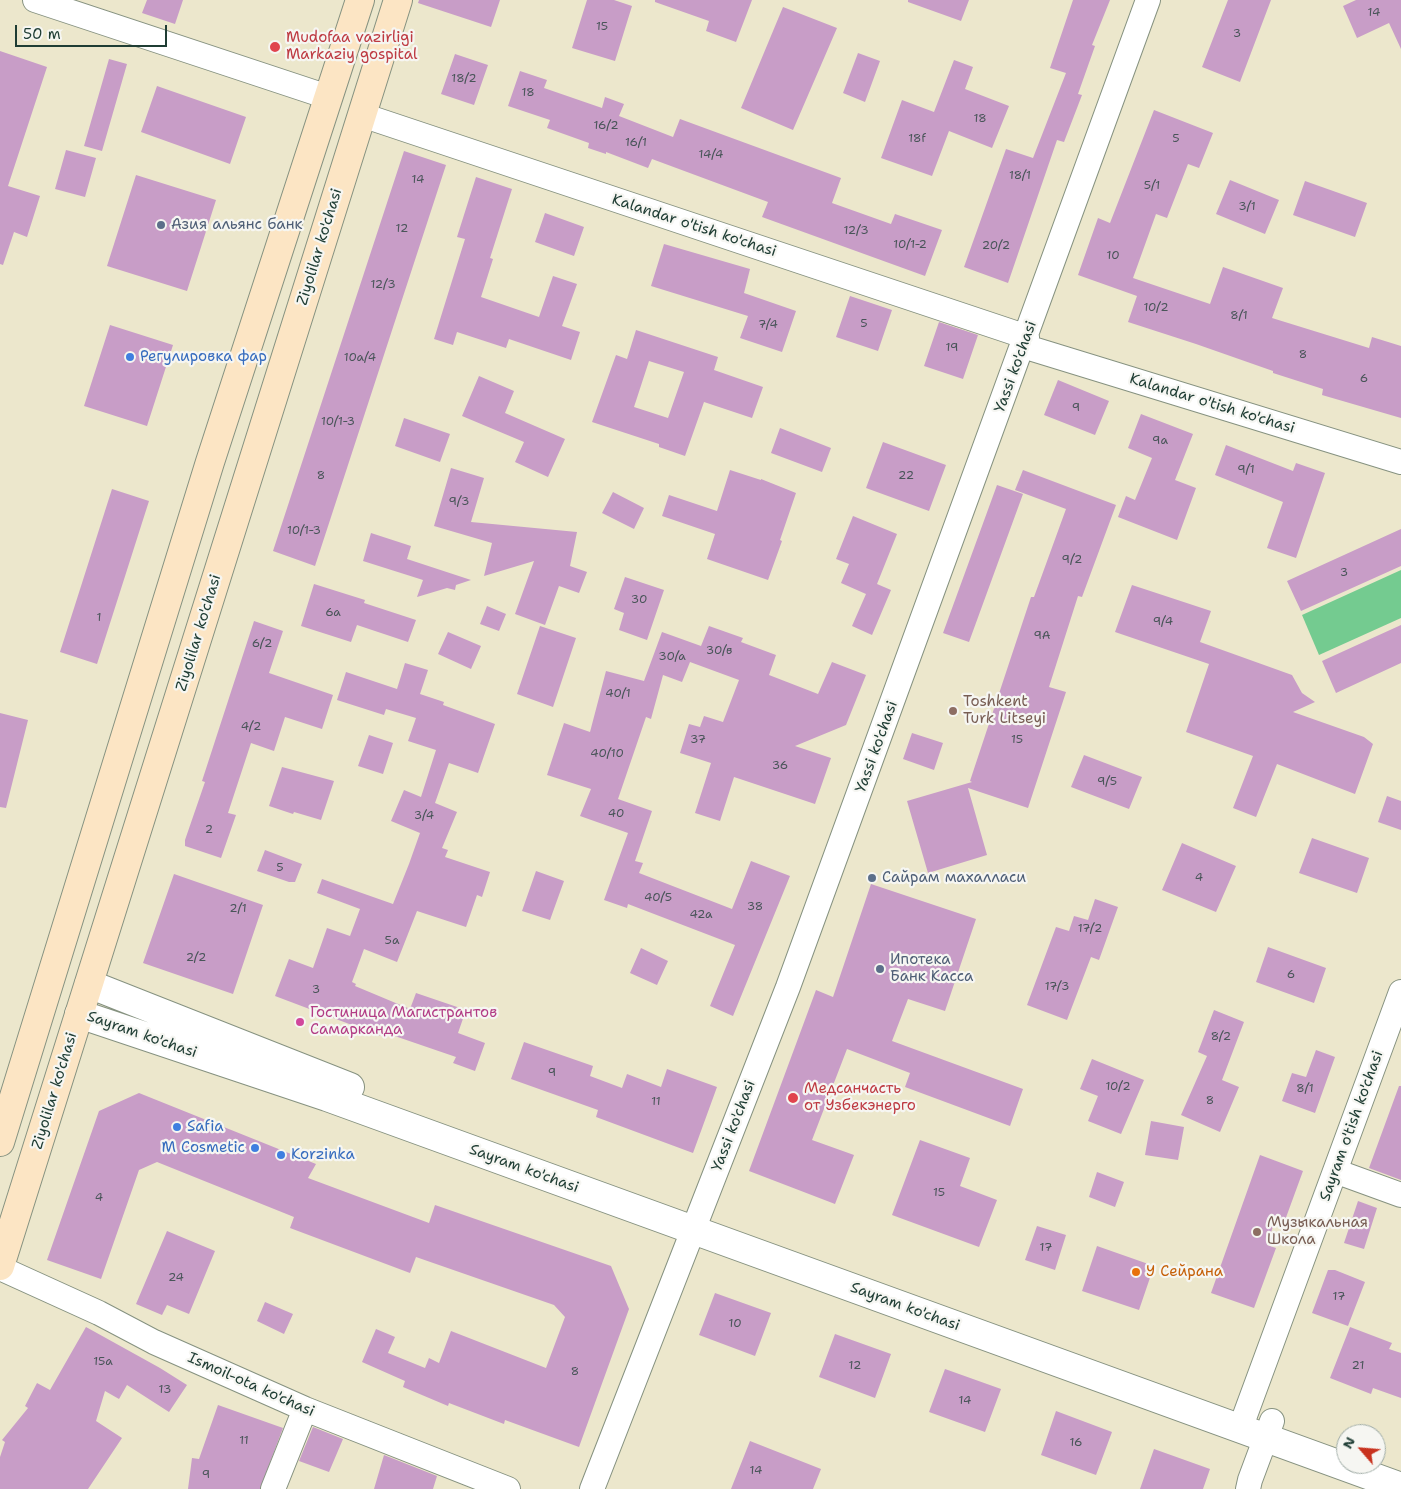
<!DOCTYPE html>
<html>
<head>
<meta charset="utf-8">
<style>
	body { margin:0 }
	#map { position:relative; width:1401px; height:1489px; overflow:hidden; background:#ece7cc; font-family:"Shantell Sans",sans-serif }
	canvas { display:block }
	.north { position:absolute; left:1336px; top:1424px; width:50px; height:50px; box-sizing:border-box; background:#f6f6f2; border:1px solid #a0aca6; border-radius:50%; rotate:297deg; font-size:14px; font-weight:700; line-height:20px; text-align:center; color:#1f3d34 }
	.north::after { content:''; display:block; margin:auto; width:18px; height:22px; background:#c8321e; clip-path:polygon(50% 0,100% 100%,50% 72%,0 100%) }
	.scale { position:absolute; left:15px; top:25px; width:152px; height:22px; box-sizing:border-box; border:2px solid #1f3d34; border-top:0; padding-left:6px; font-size:15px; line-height:18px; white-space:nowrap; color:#1f3d34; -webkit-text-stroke:4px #f6f6f2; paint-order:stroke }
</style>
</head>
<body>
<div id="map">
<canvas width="1401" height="1489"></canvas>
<div class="north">N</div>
<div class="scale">50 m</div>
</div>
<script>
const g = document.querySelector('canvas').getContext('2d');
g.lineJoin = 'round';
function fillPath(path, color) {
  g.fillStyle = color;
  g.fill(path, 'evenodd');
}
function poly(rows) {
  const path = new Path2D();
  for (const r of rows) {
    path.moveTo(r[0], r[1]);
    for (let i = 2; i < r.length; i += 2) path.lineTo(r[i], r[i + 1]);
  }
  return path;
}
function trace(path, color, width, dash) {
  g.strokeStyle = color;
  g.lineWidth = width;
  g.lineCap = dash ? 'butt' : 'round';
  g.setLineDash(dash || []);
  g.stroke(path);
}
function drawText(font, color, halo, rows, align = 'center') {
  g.font = font + ' "Shantell Sans",sans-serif';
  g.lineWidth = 4.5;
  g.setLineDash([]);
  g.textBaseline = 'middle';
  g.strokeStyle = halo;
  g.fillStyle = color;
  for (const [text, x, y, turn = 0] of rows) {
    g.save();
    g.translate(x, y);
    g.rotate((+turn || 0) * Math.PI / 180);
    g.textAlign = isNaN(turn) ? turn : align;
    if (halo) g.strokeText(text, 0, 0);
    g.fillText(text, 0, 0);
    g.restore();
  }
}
const green = poly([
	[1401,570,1401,618,1319,655,1302,615]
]);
const building = poly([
	[147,0,183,0,175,24,142,13],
	[419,0,500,0,491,27,418,3],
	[587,0,614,0,632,6,615,61,572,48],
	[655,0,752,0,736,42,706,31,709,21,655,2],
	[908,0,969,0,961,21,908,2],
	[1073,0,1110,0,1092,45,1095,46,1078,94,1082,95,1064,142,1057,140,1008,283,964,267,1006,149,1033,158,1066,73,1050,68],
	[1228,0,1271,0,1240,82,1202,67],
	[1356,0,1401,0,1401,49,1389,23,1357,38,1343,6],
	[783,7,837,28,793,130,741,108],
	[0,51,47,67,8,186,40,196,27,237,14,232,3,265,0,264],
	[858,53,880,61,865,102,843,93],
	[455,54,488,65,474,105,441,94],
	[109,59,127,64,102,151,84,146],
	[954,60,973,67,965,89,1009,106,992,148,949,131,932,176,881,158,902,100,934,112],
	[520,71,547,80,544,88,602,108,605,97,624,104,619,116,673,137,680,119,841,178,832,203,891,224,895,214,942,230,925,276,762,217,768,202,652,159,648,168,606,152,606,154,588,148,589,143,547,128,550,120,508,106],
	[157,86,246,117,230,164,141,132],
	[1154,110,1213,133,1199,168,1188,164,1167,218,1156,214,1133,278,1210,304,1223,267,1283,288,1272,318,1369,348,1372,337,1401,346,1401,418,1322,395,1323,389,1273,373,1273,371,1196,344,1128,322,1137,296,1078,275,1098,218,1110,223],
	[66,150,96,158,85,197,55,189],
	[404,151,446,165,315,566,273,551],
	[136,175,216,200,187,291,107,266],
	[476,177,512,189,490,258,493,259,481,297,539,317,553,276,577,284,562,326,580,332,571,360,509,339,506,348,457,332,453,345,434,339,465,239,457,237],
	[1230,180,1279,200,1265,234,1216,214],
	[1305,181,1367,203,1355,237,1293,215],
	[545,213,584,227,574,256,535,242],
	[664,244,750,269,744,293,796,311,782,352,740,338,748,316,651,286],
	[850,296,892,310,878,351,836,337],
	[939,322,978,335,963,379,924,366],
	[110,325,173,345,147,426,84,406],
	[636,330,718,357,714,370,763,387,752,418,704,402,685,456,659,447,659,444,592,422,616,355,627,359],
	[649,361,684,372,668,418,634,407],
	[479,376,514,391,505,413,565,439,548,477,515,462,524,442,462,416],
	[1058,380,1109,401,1095,435,1044,415],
	[1141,414,1193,434,1175,480,1196,488,1177,540,1118,517,1126,496,1135,500,1152,458,1128,448],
	[404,418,450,434,440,462,395,446],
	[780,428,831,448,822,472,771,453],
	[883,442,946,465,929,511,866,488],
	[1226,445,1293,471,1296,463,1325,473,1296,558,1267,548,1283,502,1215,475],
	[451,468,484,478,471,522,577,532,570,566,587,572,579,593,559,586,545,625,515,614,534,561,484,576,492,543,434,526],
	[730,470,761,480,761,479,796,493,780,540,782,541,768,580,707,559,715,534,662,516,669,495,717,511],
	[1023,470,1116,505,1082,597,1078,596,1049,687,1066,692,1028,808,968,788,987,855,928,873,907,801,972,782,970,781,1031,597,1034,597,1066,509,1015,490],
	[997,485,1023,494,969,642,943,633],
	[112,489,149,501,97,664,60,652],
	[613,492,644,508,634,529,602,513],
	[853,516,897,534,877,584,891,590,872,635,852,626,866,594,841,583,849,564,836,559],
	[1401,529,1401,566,1301,611,1287,581],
	[371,533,411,546,407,559,471,580,456,585,455,590,447,588,417,597,423,580,363,561],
	[625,577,664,590,647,640,619,630,624,613,614,609],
	[314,584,365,600,364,603,416,620,408,642,357,625,351,642,301,626],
	[1132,585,1211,611,1200,642,1292,675,1302,693,1315,702,1293,712,1364,737,1373,744,1355,794,1277,764,1256,817,1233,808,1253,756,1186,732,1209,664,1115,632],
	[487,606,506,614,499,631,480,624],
	[254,621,283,631,269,673,333,695,322,729,285,717,274,751,251,743,228,813,236,815,221,858,185,846,185,840,205,782,202,781],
	[1401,625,1401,663,1336,693,1322,661],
	[540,626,576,638,553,707,517,694],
	[709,626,743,638,741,642,776,655,769,675,818,694,832,662,866,675,846,725,795,746,831,758,815,804,734,777,720,821,695,813,711,763,680,753,689,724,700,727,704,716,723,722,739,680,690,662,682,682,663,675,651,719,646,717,618,799,652,811,635,861,643,863,639,873,732,909,751,861,790,876,733,1016,710,1006,735,945,628,904,627,908,604,900,628,833,580,816,591,789,547,775,564,723,590,732,606,671,644,681,662,632,701,646],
	[448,632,481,646,471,669,438,654],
	[405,663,428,670,420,694,444,702,443,705,495,724,478,773,449,763,435,803,457,812,442,848,448,850,445,857,490,872,482,897,477,895,466,927,417,911,397,962,364,949,352,982,356,984,355,986,410,1009,416,993,466,1010,458,1033,485,1043,475,1071,453,1063,456,1057,383,1032,381,1036,275,996,289,959,313,968,327,928,350,936,360,909,317,893,322,879,393,904,409,864,420,833,391,821,404,790,421,797,436,750,408,741,416,718,386,709,384,715,337,700,346,672,397,689],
	[0,713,28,720,6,808,0,807],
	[912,733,943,743,934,770,903,759],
	[369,735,393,743,383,774,358,766],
	[1084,755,1142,777,1129,809,1071,787],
	[282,767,334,781,321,820,294,812,293,814,269,806],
	[1387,796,1401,801,1401,830,1378,822],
	[1312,838,1369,858,1357,893,1299,873],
	[1182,843,1236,866,1216,912,1162,890],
	[265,850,302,864,295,882,289,882,257,871],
	[536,871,564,881,550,920,522,911],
	[174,874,263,905,233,994,143,963],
	[871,884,976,919,945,1011,908,999,892,1041,1023,1089,1010,1126,905,1087,910,1073,847,1049,812,1140,854,1155,835,1204,749,1171,816,990,833,997],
	[1095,899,1118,907,1099,960,1091,957,1067,1020,1027,1005,1056,927,1069,931,1074,916,1088,920],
	[1268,947,1326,968,1314,1003,1256,982],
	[641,948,668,961,657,985,630,973],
	[1214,1010,1244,1022,1222,1080,1239,1087,1220,1132,1181,1115,1207,1056,1198,1052],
	[524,1042,593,1066,590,1076,622,1088,627,1074,661,1087,667,1069,717,1087,693,1153,596,1117,598,1110,511,1079],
	[1316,1050,1335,1057,1315,1113,1282,1101,1292,1073,1306,1077],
	[1092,1059,1144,1080,1121,1134,1088,1121,1098,1096,1080,1089],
	[1399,1086,1401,1086,1401,1180,1369,1168],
	[139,1093,316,1164,308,1178,429,1223,435,1205,611,1266,629,1309,579,1447,505,1420,504,1424,449,1403,448,1406,403,1387,405,1381,362,1362,376,1329,395,1337,388,1353,425,1368,429,1358,439,1363,451,1331,546,1368,565,1317,554,1305,416,1257,410,1273,290,1228,294,1217,157,1162,139,1170,101,1279,47,1260,99,1111],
	[1151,1121,1184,1127,1178,1160,1145,1155],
	[920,1140,970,1158,960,1186,997,1200,979,1247,892,1215],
	[1260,1155,1303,1171,1284,1223,1275,1220,1267,1245,1276,1248,1254,1308,1211,1293],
	[1097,1172,1124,1182,1115,1207,1089,1197],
	[1358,1201,1377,1208,1364,1249,1344,1243],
	[1037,1226,1066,1235,1055,1270,1025,1260],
	[167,1231,215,1251,189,1314,167,1305,162,1315,136,1304],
	[1097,1246,1154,1266,1139,1310,1082,1291],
	[1328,1270,1335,1270,1365,1282,1348,1326,1312,1313],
	[715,1293,771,1313,755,1356,699,1335],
	[265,1302,293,1314,284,1334,257,1321],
	[86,1327,160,1368,187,1385,169,1412,127,1385,119,1399,105,1391,96,1421,122,1438,88,1489,0,1489,0,1457,5,1442,2,1440,28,1408,25,1406,37,1383,50,1390],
	[1350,1327,1392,1343,1389,1349,1401,1353,1401,1398,1373,1388,1371,1394,1330,1378],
	[835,1334,891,1354,875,1398,819,1377],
	[945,1369,1001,1389,985,1432,929,1412],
	[218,1405,283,1428,260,1489,188,1489,192,1458,199,1459],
	[1056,1411,1112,1432,1096,1475,1041,1455],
	[313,1427,343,1439,329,1472,299,1461],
	[750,1441,821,1469,813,1489,731,1489],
	[1154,1449,1210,1469,1203,1489,1140,1489],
	[384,1455,437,1476,433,1489,374,1489]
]);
const minor = poly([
	[35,0,328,97],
	[362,115,1027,337],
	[1023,346,1401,462],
	[1335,1171,1401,1195],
	[0,1268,99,1313,154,1342,305,1409,508,1489],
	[1240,1429,1401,992],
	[273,1489,305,1409],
	[592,1489,788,987,1148,0],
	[1248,1489,1250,1480,1272,1421]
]);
const tertiary = poly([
	[89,984,350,1087],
	[79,1014,327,1097,1401,1487]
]);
const secondary = poly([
	[0,1142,210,462,360,0],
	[0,1266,398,0]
]);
const markers = [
	[275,47,6,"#e0444e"],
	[161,225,5,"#5c6f8a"],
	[130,357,5,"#3f7fe0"],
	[953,711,5,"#8d6e63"],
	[872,878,5,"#5c6f8a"],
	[880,969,5,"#5c6f8a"],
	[300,1022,5,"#d1479c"],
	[793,1098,6,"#e0444e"],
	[177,1127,5,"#3f7fe0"],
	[255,1148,5,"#3f7fe0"],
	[281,1155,5,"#3f7fe0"],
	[1257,1232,5,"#8d6e63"],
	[1136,1272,5,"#e8710a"]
];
const numberNames = [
	["14",1374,13],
	["15",602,27],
	["3",1237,34],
	["18/2",464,79],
	["18",528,93],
	["18",980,119],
	["16/2",606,126],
	["18f",917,139],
	["5",1176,139],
	["16/1",636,143],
	["14/4",711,155],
	["18/1",1020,176],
	["14",418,180],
	["5/1",1152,186],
	["3/1",1247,207],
	["12",402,229],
	["12/3",856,231],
	["10/1-2",910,245],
	["20/2",996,246],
	["10",1113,256],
	["12/3",383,285],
	["10/2",1156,308],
	["8/1",1239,316],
	["5",864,324],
	["7/4",768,325],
	["19",952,348],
	["8",1303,355],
	["10a/4",360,358],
	["6",1364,379],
	["9",1076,408],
	["10/1-3",338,422],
	["9а",1160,441],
	["9/1",1246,470],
	["8",321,476],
	["22",906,476],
	["9/3",459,502],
	["10/1-3",304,531],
	["9/2",1072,560],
	["3",1344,573],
	["30",639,600],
	["6a",333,613],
	["1",99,618],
	["9/4",1163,622],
	["9А",1042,636],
	["6/2",262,644],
	["30/в",719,651],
	["30/а",672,657],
	["40/1",618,694],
	["4/2",251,727],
	["37",698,740],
	["15",1017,740],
	["40/10",607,754],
	["36",780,766],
	["9/5",1107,782],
	["40",616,814],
	["3/4",424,816],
	["2",209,830],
	["5",280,868],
	["4",1199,878],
	["40/5",658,898],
	["38",755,907],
	["2/1",238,909],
	["42a",701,915],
	["17/2",1090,929],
	["5a",392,941],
	["2/2",196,958],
	["6",1291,975],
	["17/3",1057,987],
	["3",316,990],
	["8/2",1221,1037],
	["9",552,1073],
	["10/2",1118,1087],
	["8/1",1305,1089],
	["8",1210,1101],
	["11",656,1102],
	["15",939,1193],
	["4",99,1198],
	["17",1046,1248],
	["24",176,1278],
	["17",1339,1297],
	["10",735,1324],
	["15а",103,1362],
	["12",855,1366],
	["21",1358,1366],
	["8",575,1372],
	["13",165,1390],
	["14",965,1401],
	["11",244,1441],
	["16",1076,1443],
	["14",756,1471],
	["9",206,1475]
];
const healthNames = [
	["Mudofaa vazirligi",286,38],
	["Markaziy gospital",286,55],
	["Медсанчасть",804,1089],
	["от Узбекэнерго",804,1106]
];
const serviceNames = [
	["Азия альянс банк",171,225],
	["Сайрам махалласи",882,878],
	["Ипотека",890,960],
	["Банк Касса",890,977]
];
const streetNames = [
	["Kalandar o'tish ko'chasi",694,226,18],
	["Ziyolilar ko'chasi",320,247,-73],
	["Yassi ko'chasi",1016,367,-70],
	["Kalandar o'tish ko'chasi",1212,404,17],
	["Ziyolilar ko'chasi",199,633,-73],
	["Yassi ko'chasi",877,747,-70],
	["Sayram ko'chasi",142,1035,19],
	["Ziyolilar ko'chasi",55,1091,-73],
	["Yassi ko'chasi",734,1126,-69],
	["Sayram o'tish ko'chasi",1352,1126,-70],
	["Sayram ko'chasi",524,1169,20],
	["Sayram ko'chasi",905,1307,20],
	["Ismoil-ota ko'chasi",251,1385,24]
];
const shopNames = [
	["Регулировка фар",140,357],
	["Safia",187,1127],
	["M Cosmetic",245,1148,"right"],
	["Korzinka",291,1155]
];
const educationNames = [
	["Toshkent",963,702],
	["Turk Litseyi",963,719],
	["Музыкальная",1267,1223],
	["Школа",1267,1240]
];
const hotelNames = [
	["Гостиница Магистрантов",310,1013],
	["Самарканда",310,1030]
];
const foodNames = [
	["У Сейрана",1146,1272]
];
fillPath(green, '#74cb90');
fillPath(building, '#c89dc7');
trace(minor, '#869280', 26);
trace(tertiary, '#869280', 30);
trace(secondary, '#869280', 30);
trace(minor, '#fff', 24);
trace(tertiary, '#fff', 28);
trace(secondary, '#fce5c4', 28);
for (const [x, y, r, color] of markers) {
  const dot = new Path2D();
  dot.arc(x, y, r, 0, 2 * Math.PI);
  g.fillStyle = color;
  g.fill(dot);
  trace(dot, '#f6f6f2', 2);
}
drawText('12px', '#495559', null, numberNames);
drawText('15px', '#be3a42', '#f6f6f2', healthNames, 'left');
drawText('15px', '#4e5e75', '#f6f6f2', serviceNames, 'left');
drawText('15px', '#1f3d34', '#f6f6f2', streetNames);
drawText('15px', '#366cbe', '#f6f6f2', shopNames, 'left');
drawText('15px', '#785e54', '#f6f6f2', educationNames, 'left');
drawText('15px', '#b23c85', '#f6f6f2', hotelNames, 'left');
drawText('15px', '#c56008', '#f6f6f2', foodNames, 'left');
</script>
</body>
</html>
